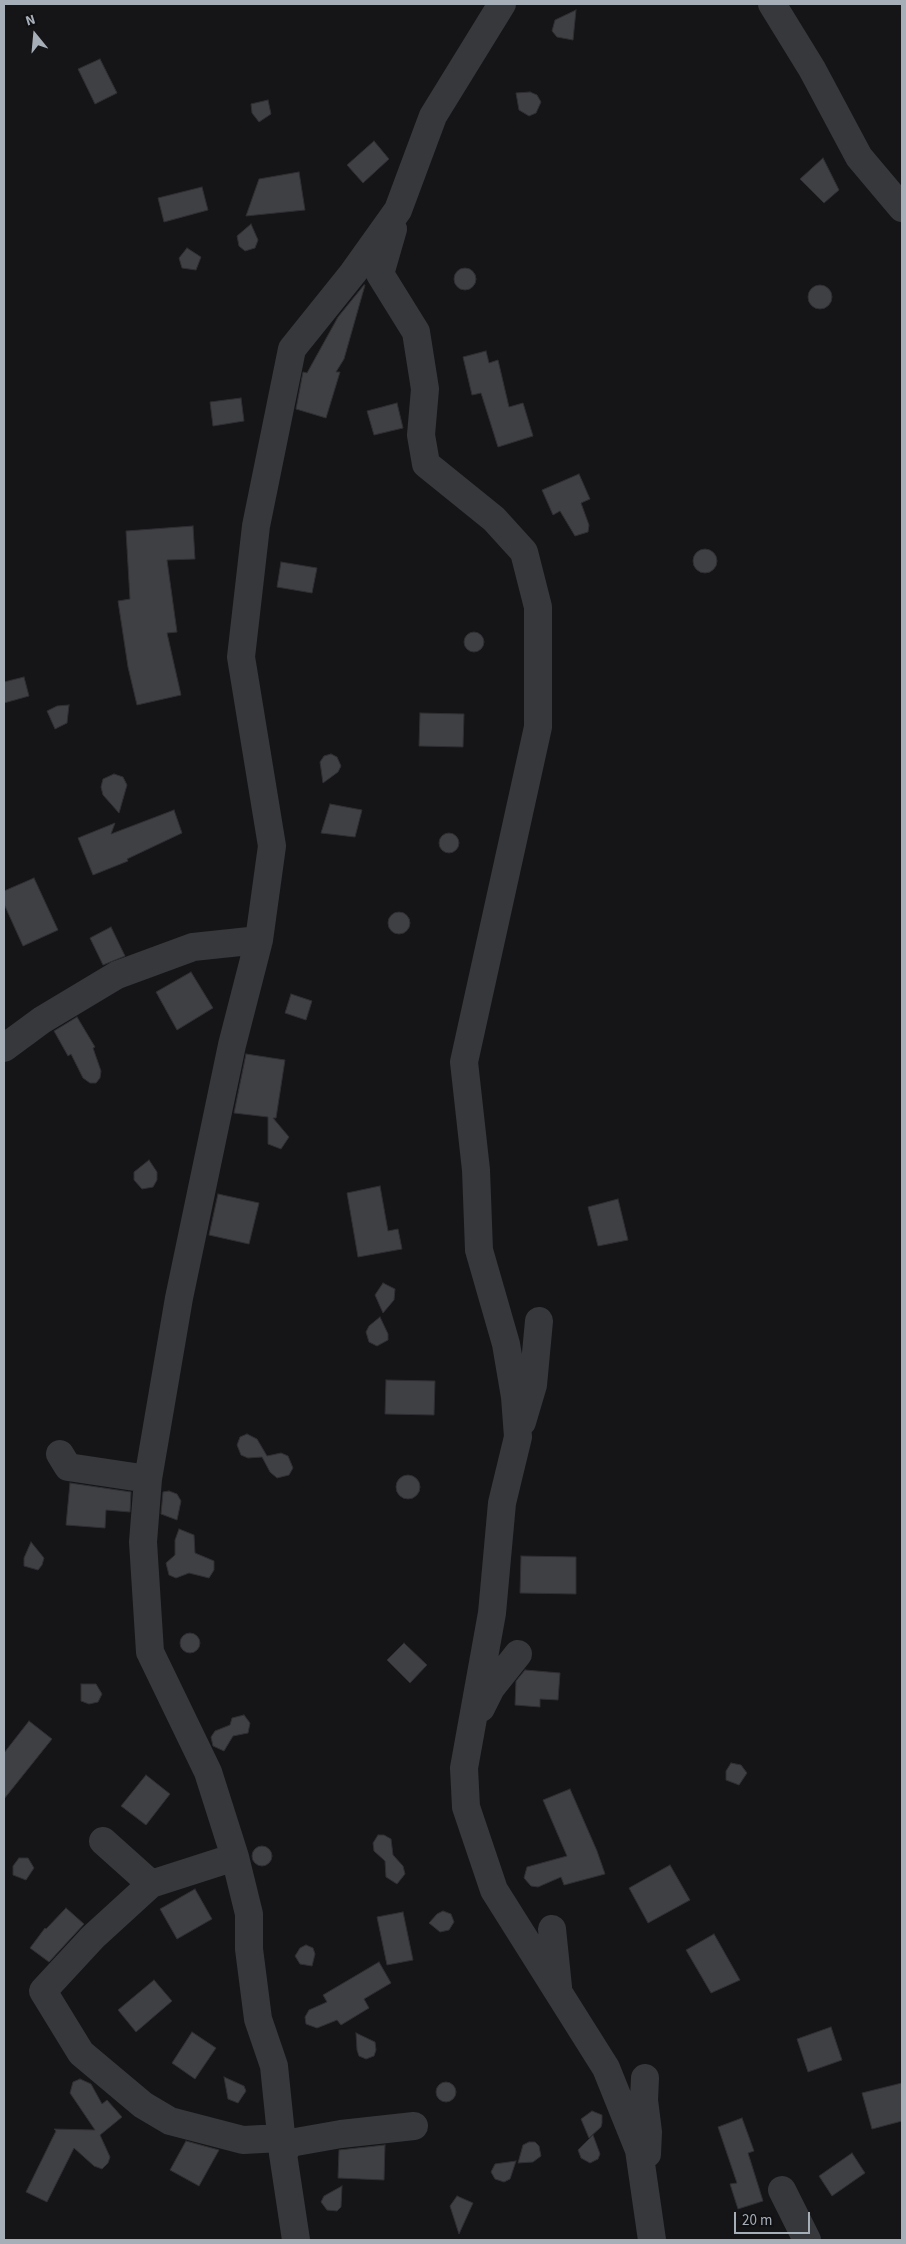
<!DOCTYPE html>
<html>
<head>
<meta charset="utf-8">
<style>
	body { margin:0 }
	#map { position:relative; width:906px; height:2244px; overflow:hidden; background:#151517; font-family:"Source Sans 3",sans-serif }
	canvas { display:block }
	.frame { position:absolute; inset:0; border:5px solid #a6aeb8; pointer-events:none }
	.north { position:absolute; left:10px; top:10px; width:50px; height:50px; -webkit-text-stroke:4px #101012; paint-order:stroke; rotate:343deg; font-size:14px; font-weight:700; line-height:20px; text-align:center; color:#a6aeb8 }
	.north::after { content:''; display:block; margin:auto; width:18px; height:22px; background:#a6aeb8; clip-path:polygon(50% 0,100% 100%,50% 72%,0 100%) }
	.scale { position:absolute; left:734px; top:2212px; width:76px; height:22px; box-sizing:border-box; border:2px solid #a6aeb8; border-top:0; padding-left:6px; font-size:15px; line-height:18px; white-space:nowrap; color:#a6aeb8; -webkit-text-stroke:4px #101012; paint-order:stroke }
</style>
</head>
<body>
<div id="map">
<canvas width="906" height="2244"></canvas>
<div class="frame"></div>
<div class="north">N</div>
<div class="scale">20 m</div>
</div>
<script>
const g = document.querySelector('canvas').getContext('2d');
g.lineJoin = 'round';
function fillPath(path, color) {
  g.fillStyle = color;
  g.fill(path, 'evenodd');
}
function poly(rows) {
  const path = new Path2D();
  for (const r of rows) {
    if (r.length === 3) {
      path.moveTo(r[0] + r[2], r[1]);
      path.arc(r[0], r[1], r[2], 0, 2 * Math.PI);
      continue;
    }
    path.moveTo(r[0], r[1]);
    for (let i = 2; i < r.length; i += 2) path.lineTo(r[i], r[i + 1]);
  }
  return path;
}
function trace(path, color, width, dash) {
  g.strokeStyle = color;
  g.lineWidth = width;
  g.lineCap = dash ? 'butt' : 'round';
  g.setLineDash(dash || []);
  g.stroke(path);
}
const building = poly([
	[576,10,573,40,557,37,552,31,555,20,576,10],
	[100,59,117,93,95,104,78,69,100,59],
	[530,92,537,95,541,102,536,113,529,116,519,110,516,93,530,92],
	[268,100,271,114,259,122,252,113,251,104,268,100],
	[374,141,389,159,363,183,347,165,374,141],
	[823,158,839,190,824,203,800,179,823,158],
	[299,172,305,210,246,216,259,179,299,172],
	[202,187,208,210,164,222,158,198,202,187],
	[251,224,258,240,255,248,245,251,239,246,237,236,251,224],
	[187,248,201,257,196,270,182,268,179,258,187,248],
	[465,279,11],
	[364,285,365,285,344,359,336,372,340,372,326,418,296,409,303,372,307,373,338,317,364,285],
	[820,297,12],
	[486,351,489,363,498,360,509,407,523,403,533,436,498,447,481,393,472,395,463,357,486,351],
	[241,398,244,421,213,426,210,402,241,398],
	[397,403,403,428,374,435,367,411,397,403],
	[579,474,590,499,581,503,589,525,588,532,575,536,560,511,553,515,542,490,579,474],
	[193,526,195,559,167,560,177,632,167,633,181,695,137,705,128,667,118,601,130,599,126,531,193,526],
	[705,561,12],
	[281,562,317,568,312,593,277,587,281,562],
	[474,642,10],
	[24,677,29,696,4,703,4,682,24,677],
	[69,705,67,723,55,729,47,711,57,706,69,705],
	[420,713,464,714,463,747,419,746,420,713],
	[331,754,337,757,341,766,338,772,323,783,320,762,324,756,331,754],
	[114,774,123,777,127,785,119,813,103,795,101,787,103,779,114,774],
	[330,804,362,810,355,837,321,833,330,804],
	[174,810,182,833,127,859,128,861,93,875,78,838,115,823,111,834,174,810],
	[449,843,10],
	[34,878,58,930,23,946,4,904,4,891,34,878],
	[399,923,11],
	[111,927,125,956,103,965,90,938,111,927],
	[191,972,213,1008,177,1030,156,992,191,972],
	[291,994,312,1001,306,1020,285,1013,291,994],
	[77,1017,95,1047,93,1048,101,1071,100,1078,96,1083,90,1083,83,1078,71,1054,68,1056,54,1031,77,1017],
	[246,1054,285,1060,276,1118,273,1118,289,1137,281,1149,268,1144,268,1117,234,1113,246,1054],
	[149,1160,157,1172,157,1180,153,1187,142,1189,134,1180,134,1172,149,1160],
	[380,1186,388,1231,398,1229,402,1249,358,1257,347,1193,380,1186],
	[218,1194,259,1203,249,1244,209,1235,218,1194],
	[618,1199,628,1240,598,1246,588,1207,618,1199],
	[383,1283,395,1289,394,1300,383,1313,375,1295,383,1283],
	[380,1317,388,1334,388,1340,377,1346,369,1342,366,1332,369,1326,380,1317],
	[386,1380,435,1381,434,1415,385,1414,386,1380],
	[247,1434,257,1439,267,1456,281,1453,288,1456,293,1468,289,1475,277,1478,270,1472,262,1457,248,1458,241,1455,237,1445,240,1437,247,1434],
	[408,1487,12],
	[70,1483,131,1492,130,1512,106,1510,105,1528,66,1525,70,1483],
	[169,1491,177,1494,181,1501,177,1520,161,1514,163,1492,169,1491],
	[179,1529,194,1535,195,1553,214,1561,214,1570,209,1578,189,1573,176,1578,169,1575,166,1563,175,1555,175,1540,179,1529],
	[31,1542,44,1558,42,1565,38,1570,24,1566,24,1558,31,1542],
	[521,1556,576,1557,576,1594,520,1593,521,1556],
	[190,1643,10],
	[404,1643,427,1665,410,1683,387,1660,404,1643],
	[525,1670,560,1673,558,1700,540,1699,540,1707,515,1705,516,1681,525,1670],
	[81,1684,96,1684,102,1694,98,1702,89,1704,81,1701,81,1684],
	[244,1715,250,1723,248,1733,233,1736,224,1751,213,1746,211,1737,215,1731,230,1725,232,1718,244,1715],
	[29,1721,52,1739,4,1799,4,1753,29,1721],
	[731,1763,741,1765,747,1773,739,1785,726,1780,726,1771,731,1763],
	[146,1775,170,1794,146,1825,121,1806,146,1775],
	[570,1789,597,1851,605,1874,564,1885,561,1877,538,1887,531,1886,524,1878,527,1867,567,1856,543,1800,570,1789],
	[378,1835,384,1835,391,1839,393,1855,403,1866,405,1874,397,1884,386,1877,385,1861,374,1851,373,1843,378,1835],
	[262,1856,10],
	[19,1858,28,1858,34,1868,26,1880,13,1875,13,1866,19,1858],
	[670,1865,690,1900,648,1923,629,1888,670,1865],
	[195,1889,212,1919,177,1939,160,1909,195,1889],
	[66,1908,84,1924,49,1962,30,1948,45,1928,46,1929,66,1908],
	[443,1911,451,1914,454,1922,449,1930,440,1932,429,1923,437,1914,443,1911],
	[403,1912,413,1960,387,1965,377,1917,403,1912],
	[714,1934,740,1980,711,1993,686,1950,714,1934],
	[306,1945,313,1948,315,1954,312,1966,300,1964,295,1956,300,1948,306,1945],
	[379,1962,391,1983,364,1999,369,2008,341,2025,337,2020,317,2028,306,2024,305,2017,309,2010,327,2002,323,1995,379,1962],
	[154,1980,172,2001,136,2032,118,2010,154,1980],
	[831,2027,842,2060,808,2072,797,2039,831,2027],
	[192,2032,216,2048,195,2079,172,2063,192,2032],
	[356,2033,375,2042,376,2050,374,2056,366,2059,359,2056,357,2050,356,2033],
	[224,2077,244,2086,246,2091,238,2103,228,2099,224,2077],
	[80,2079,91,2084,102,2104,107,2100,122,2117,100,2135,110,2157,108,2163,102,2169,94,2166,74,2148,47,2202,26,2192,51,2141,56,2131,54,2129,95,2130,70,2093,73,2082,80,2079],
	[446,2092,10],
	[902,2083,902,2121,872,2129,862,2093,902,2083],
	[592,2111,602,2115,602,2123,601,2127,589,2138,581,2119,592,2111],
	[742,2118,754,2151,748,2153,763,2201,738,2209,730,2184,737,2183,718,2127,742,2118],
	[593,2135,600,2154,598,2159,590,2163,581,2158,578,2150,593,2135],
	[186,2141,219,2150,199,2186,170,2170,186,2141],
	[529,2142,535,2142,539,2146,541,2156,533,2162,518,2163,523,2145,529,2142],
	[385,2145,384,2180,338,2178,339,2150,385,2145],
	[852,2153,865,2173,832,2196,819,2176,852,2153],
	[516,2161,510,2179,504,2182,495,2179,491,2172,495,2164,516,2161],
	[342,2186,341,2207,337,2211,327,2210,321,2202,324,2196,342,2186],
	[457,2196,473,2203,459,2234,450,2206,457,2196]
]);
const street = poly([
	[772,4,812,69,859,157,902,208],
	[393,229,380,274,416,332,425,389,421,435,426,464,494,519,524,552,538,607,538,727,464,1062,476,1170,479,1250,506,1344,515,1397,518,1437,502,1503,492,1613,464,1768,466,1807,494,1890,606,2068,639,2150,652,2240],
	[4,1048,42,1020,117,975,193,947,259,940],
	[522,1422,533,1385,539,1321],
	[60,1454,68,1467,148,1479],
	[481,1708,491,1688,518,1654],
	[103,1841,151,1884],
	[235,1857,151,1884,93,1937,43,1991,81,2053,143,2105,170,2121,243,2140,281,2138],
	[552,1929,558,1987],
	[645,2078,644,2100,648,2132,647,2154],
	[283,2154,290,2143,341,2134,414,2126],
	[782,2190,807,2240],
	[296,2240,283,2154,274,2066,258,2019,249,1949,249,1914,235,1857,208,1772,150,1652,143,1542,148,1479,179,1298,232,1045,259,940,272,846,241,657,256,526,292,349,353,273,398,210,433,116,502,4]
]);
fillPath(building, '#3f4044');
trace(building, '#2f2f33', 1);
trace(street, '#36383c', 28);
</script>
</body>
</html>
